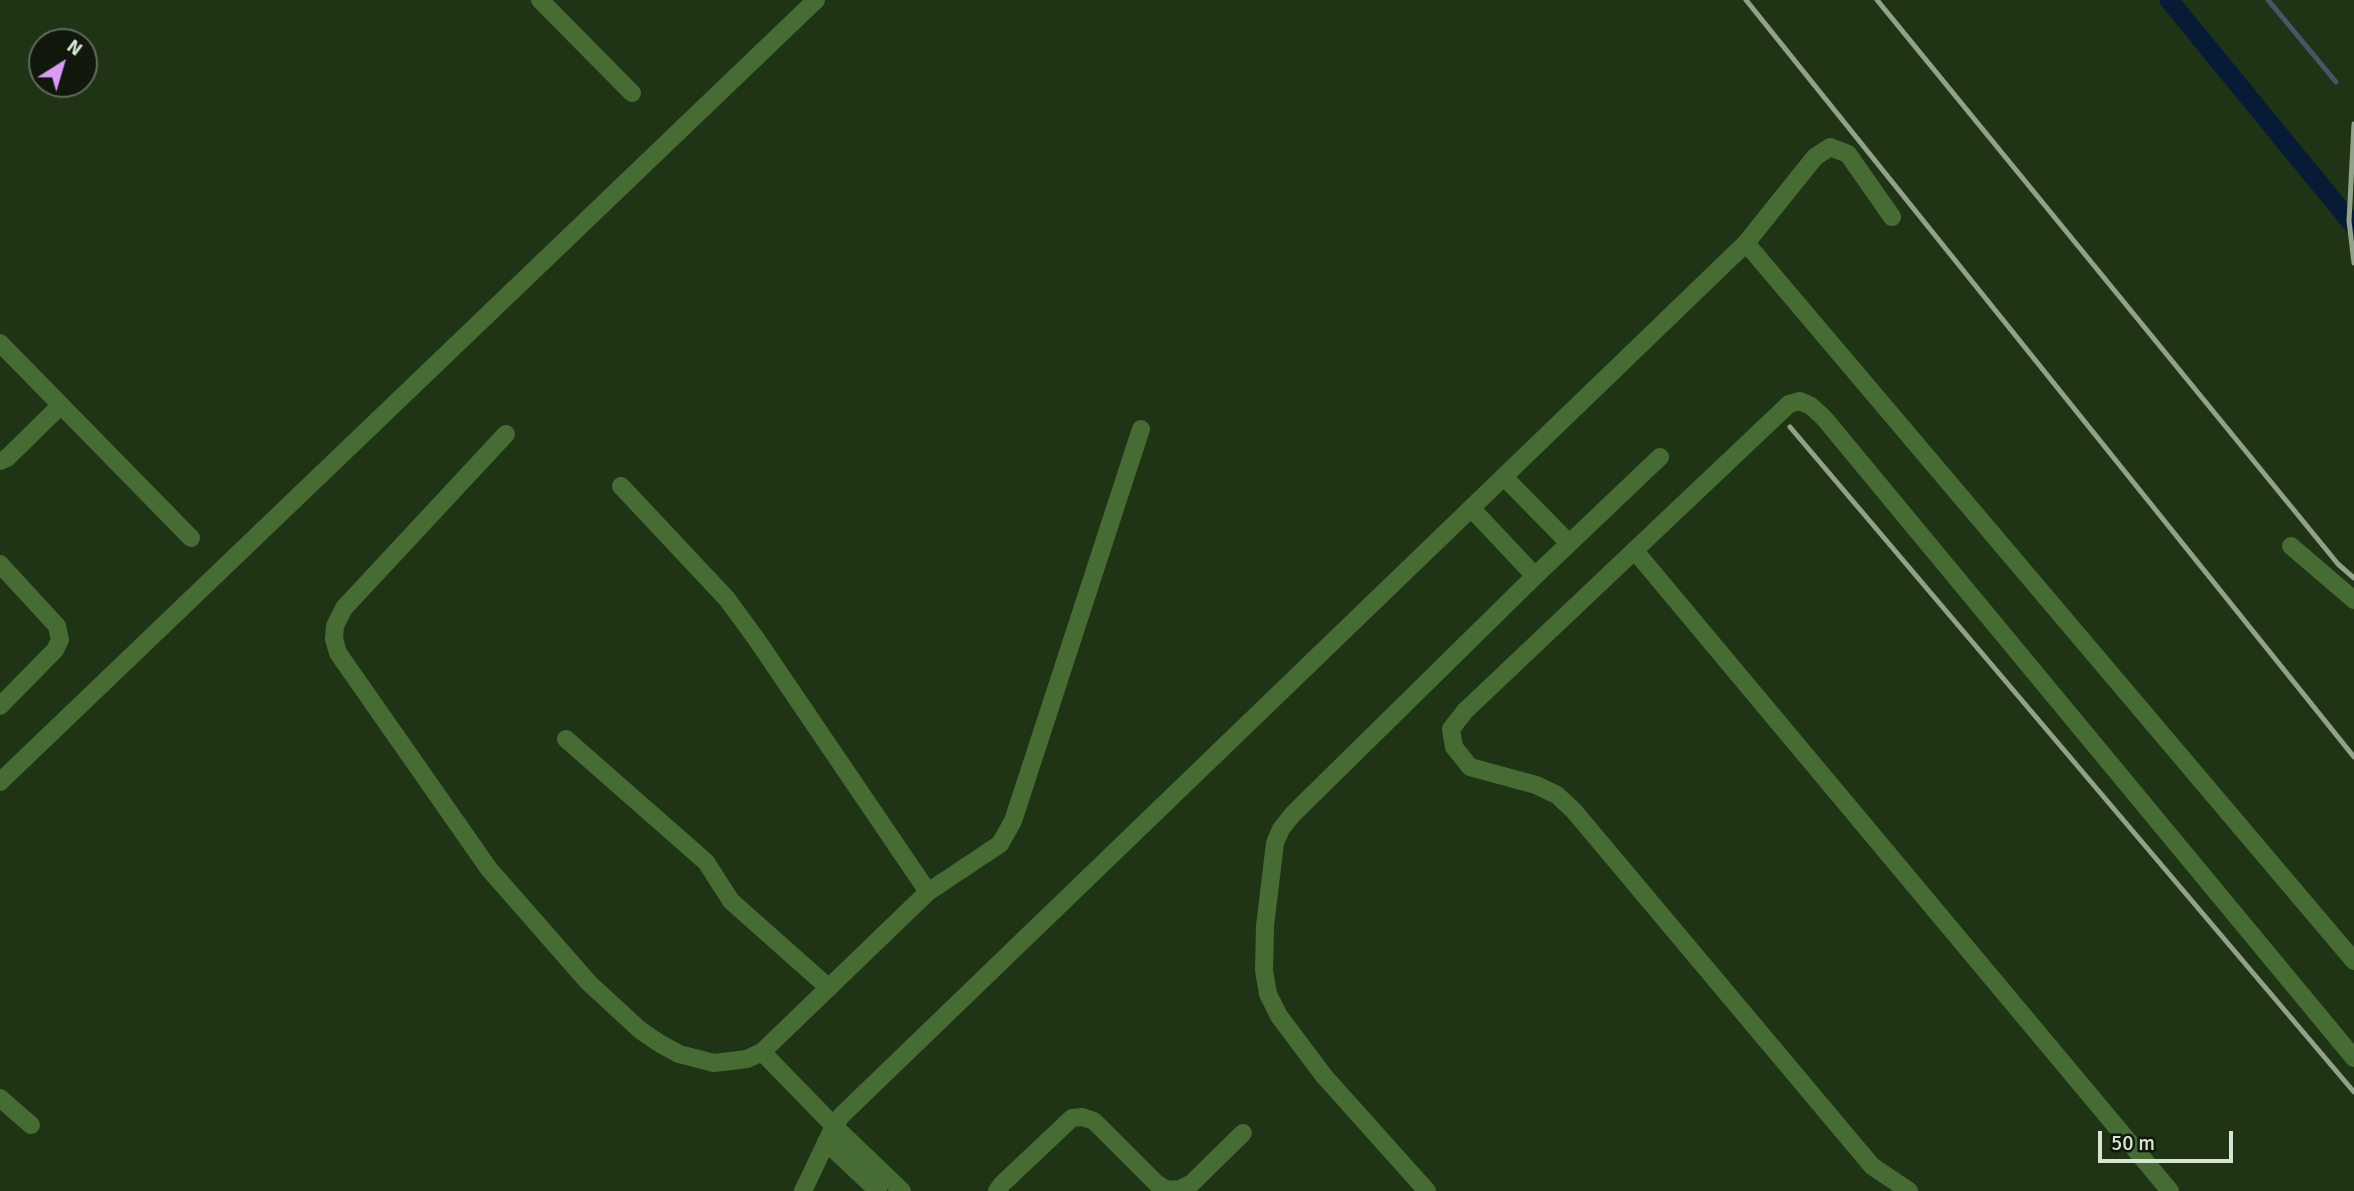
<!DOCTYPE html>
<html>
<head>
<meta charset="utf-8">
<style>
	body { margin:0 }
	#map { position:relative; width:2354px; height:1191px; overflow:hidden; background:#1f3315; font-family:Signika,sans-serif }
	canvas { display:block }
	.north { position:absolute; left:28px; top:28px; width:70px; height:70px; box-sizing:border-box; background:#0f180b; border:2px solid #5f6a5b; border-radius:50%; rotate:37deg; font-size:19px; font-weight:700; line-height:28px; text-align:center; color:#d7e4d2 }
	.north::after { content:''; display:block; margin:auto; width:24px; height:32px; background:#dc99f5; clip-path:polygon(50% 0,100% 100%,50% 72%,0 100%) }
	.scale { position:absolute; left:2098px; top:1131px; width:135px; height:32px; box-sizing:border-box; border:4px solid #d7e4d2; border-top:0; padding-left:9px; font-size:21px; line-height:24px; white-space:nowrap; color:#d7e4d2; -webkit-text-stroke:5px #0f180b; paint-order:stroke }
</style>
</head>
<body>
<div id="map">
<canvas width="2354" height="1191"></canvas>
<div class="north">N</div>
<div class="scale">50 m</div>
</div>
<script>
const g = document.querySelector('canvas').getContext('2d');
g.lineJoin = 'round';
function poly(rows) {
  const path = new Path2D();
  for (const r of rows) {
    path.moveTo(r[0], r[1]);
    for (let i = 2; i < r.length; i += 2) path.lineTo(r[i], r[i + 1]);
  }
  return path;
}
function trace(path, color, width, dash) {
  g.strokeStyle = color;
  g.lineWidth = width;
  g.lineCap = dash ? 'butt' : 'round';
  g.setLineDash(dash || []);
  g.stroke(path);
}
const stream = poly([
	[2268,0,2336,82]
]);
const canal = poly([
	[2169,0,2354,226]
]);
const minor = poly([
	[540,0,632,93],
	[1746,243,2354,961],
	[0,343,191,538],
	[506,434,344,608,335,626,334,639,338,653,489,869,589,983,640,1030,659,1043,679,1054,714,1063,747,1059,762,1052,928,892,1000,844,1013,821,1141,429],
	[0,461,7,458,61,405],
	[1505,478,1569,543],
	[621,486,727,599,757,640,928,892],
	[1472,509,1535,576],
	[2291,546,2354,600],
	[1635,551,2170,1191],
	[0,564,57,626,60,640,55,650,0,706],
	[566,739,706,862,731,901,829,988],
	[0,782,816,0],
	[762,1052,834,1126,902,1191],
	[0,1098,31,1125],
	[826,1142,878,1191],
	[803,1191,834,1126,842,1115,1746,243,1815,157,1830,147,1848,154,1892,217],
	[997,1191,1002,1184,1072,1118,1082,1117,1094,1121,1156,1183,1167,1190,1180,1189,1192,1183,1243,1133],
	[1427,1191,1324,1076,1279,1016,1268,994,1264,970,1265,926,1275,843,1281,829,1293,814,1535,576,1660,457],
	[1909,1191,1872,1166,1574,811,1557,795,1536,785,1470,767,1454,747,1451,729,1465,711,1789,404,1800,401,1811,406,1824,418,2354,1058]
]);
const rail = poly([
	[1746,0,2354,757],
	[1877,0,2338,564,2354,578],
	[2354,124,2349,221,2354,263],
	[1790,427,2354,1092]
]);
trace(stream, '#455766', 5);
trace(canal, '#071b37', 19);
trace(minor, '#466c34', 18);
trace(rail, '#91a18a', 5);
</script>
</body>
</html>
